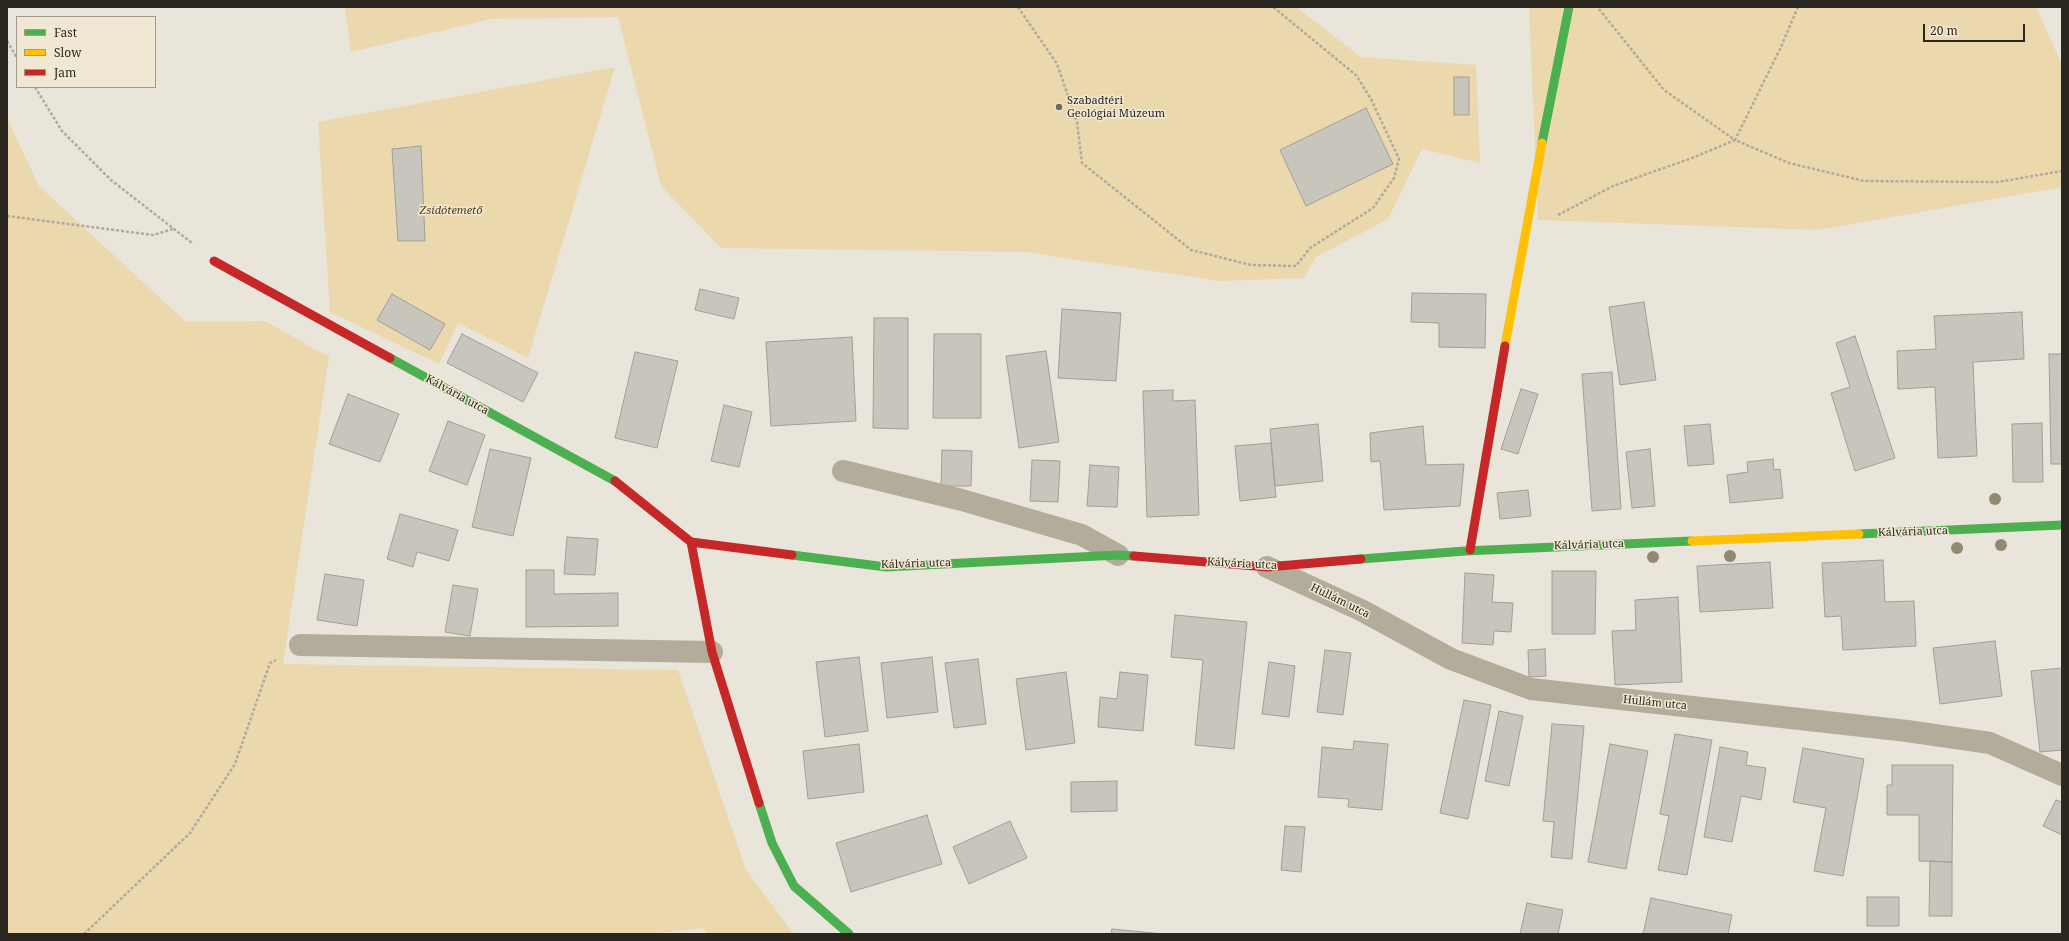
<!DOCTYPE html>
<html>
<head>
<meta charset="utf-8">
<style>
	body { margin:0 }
	#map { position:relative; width:2069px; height:941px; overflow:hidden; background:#eae5da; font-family:"Noto Serif",serif }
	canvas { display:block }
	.frame { position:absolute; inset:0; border:8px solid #2b2720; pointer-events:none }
	.legend { position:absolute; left:16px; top:16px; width:140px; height:72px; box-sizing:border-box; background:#f1e8d3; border:1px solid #a29b8b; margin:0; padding:5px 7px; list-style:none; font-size:12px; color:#2b2720 }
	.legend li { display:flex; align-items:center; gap:8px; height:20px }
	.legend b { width:20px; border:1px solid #a29b8b }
	.scale { position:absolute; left:1923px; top:24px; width:102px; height:18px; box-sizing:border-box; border:2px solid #2b2720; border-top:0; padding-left:5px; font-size:12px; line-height:14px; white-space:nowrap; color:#2b2720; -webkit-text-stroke:3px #f1e8d3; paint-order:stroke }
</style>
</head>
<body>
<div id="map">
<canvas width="2069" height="941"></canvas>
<div class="frame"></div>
<ul class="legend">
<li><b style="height:5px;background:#4caf50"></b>Fast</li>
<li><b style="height:5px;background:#ffc107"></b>Slow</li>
<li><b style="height:5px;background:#c62828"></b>Jam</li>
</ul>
<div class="scale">20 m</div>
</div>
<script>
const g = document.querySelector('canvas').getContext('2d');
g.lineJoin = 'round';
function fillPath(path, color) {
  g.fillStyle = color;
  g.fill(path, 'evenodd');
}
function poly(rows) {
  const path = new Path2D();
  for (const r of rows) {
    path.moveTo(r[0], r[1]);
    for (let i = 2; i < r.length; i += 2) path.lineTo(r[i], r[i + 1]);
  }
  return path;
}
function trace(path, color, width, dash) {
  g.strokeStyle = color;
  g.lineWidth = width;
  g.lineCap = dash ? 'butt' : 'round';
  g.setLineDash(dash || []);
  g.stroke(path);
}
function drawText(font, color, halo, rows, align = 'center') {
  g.font = font + ' "Noto Serif",serif';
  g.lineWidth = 3;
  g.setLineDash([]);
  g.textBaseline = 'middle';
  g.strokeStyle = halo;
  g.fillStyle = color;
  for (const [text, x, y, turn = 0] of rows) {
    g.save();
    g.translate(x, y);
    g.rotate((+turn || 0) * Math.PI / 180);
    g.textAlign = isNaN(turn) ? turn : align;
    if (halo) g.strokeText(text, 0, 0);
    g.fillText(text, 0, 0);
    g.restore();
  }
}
const green = poly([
	[345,7,1296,7,1361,57,1476,65,1480,163,1422,149,1388,219,1316,257,1304,278,1219,281,1025,252,721,248,661,186,618,17,491,19,351,52],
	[1529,7,2036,7,2062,65,2062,187,1819,230,1538,220],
	[615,67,528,358,458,323,439,364,330,312,318,122],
	[7,118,39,186,186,322,265,321,329,357,283,664,678,670,746,870,794,934,708,934,702,928,652,934,7,934]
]);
const building = poly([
	[1454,77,1469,77,1469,115,1454,115,1454,77],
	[1366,108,1393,164,1306,206,1280,150,1366,108],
	[421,146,425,241,398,241,392,149,421,146],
	[700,289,739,298,734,319,695,310,700,289],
	[1412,293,1486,294,1485,348,1439,347,1439,323,1411,322,1412,293],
	[392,294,445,324,430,350,377,320,392,294],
	[1644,302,1656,380,1620,385,1609,307,1644,302],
	[1062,309,1121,313,1116,381,1058,378,1062,309],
	[2022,312,2024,359,1973,362,1977,456,1938,458,1935,387,1898,389,1897,351,1936,349,1934,316,2022,312],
	[874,318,908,318,908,429,873,428,874,318],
	[462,334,538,373,523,402,447,363,462,334],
	[934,334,981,334,981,418,933,418,934,334],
	[1855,336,1895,458,1855,471,1831,393,1850,387,1836,343,1855,336],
	[852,337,856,421,771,426,766,342,852,337],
	[1046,351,1059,442,1019,448,1006,356,1046,351],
	[635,352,678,361,657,448,615,438,635,352],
	[2049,354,2062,354,2062,464,2051,464,2049,354],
	[1612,372,1621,509,1592,511,1582,374,1612,372],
	[1521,389,1538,394,1518,454,1501,449,1521,389],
	[1173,390,1173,401,1195,400,1199,515,1147,517,1143,391,1173,390],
	[348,394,399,414,380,462,329,444,348,394],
	[724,405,752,412,739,467,711,461,724,405],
	[448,421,485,435,467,485,429,471,448,421],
	[2042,423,2043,482,2013,482,2012,424,2042,423],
	[1318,424,1323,481,1275,486,1270,429,1318,424],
	[1710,424,1714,464,1688,466,1684,426,1710,424],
	[1423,426,1426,465,1464,464,1460,506,1384,510,1380,461,1371,462,1370,433,1423,426],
	[1271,443,1276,497,1240,501,1235,446,1271,443],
	[490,449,531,458,513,536,472,527,490,449],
	[1650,449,1655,506,1632,508,1626,452,1650,449],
	[942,450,972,451,971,486,941,486,942,450],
	[1773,459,1774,470,1780,469,1783,498,1730,503,1727,475,1748,472,1747,462,1773,459],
	[1032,460,1060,461,1058,502,1030,501,1032,460],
	[1090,465,1119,467,1117,507,1087,506,1090,465],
	[1528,490,1531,516,1500,519,1497,493,1528,490],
	[400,514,458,530,449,561,417,552,413,567,387,559,400,514],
	[567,537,598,539,595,575,564,574,567,537],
	[1883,560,1885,602,1914,601,1916,646,1843,650,1841,616,1825,617,1822,563,1883,560],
	[1770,562,1773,608,1700,612,1697,566,1770,562],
	[526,570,554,570,554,594,618,593,618,626,526,627,526,570],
	[1552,571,1596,571,1595,634,1552,634,1552,571],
	[1465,573,1494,575,1492,602,1513,603,1511,632,1494,631,1493,645,1462,643,1465,573],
	[325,574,364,580,357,626,317,620,325,574],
	[453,585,478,589,470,636,445,632,453,585],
	[1678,597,1682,682,1615,685,1612,631,1636,630,1635,600,1678,597],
	[1175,615,1247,622,1234,749,1195,745,1203,660,1171,657,1175,615],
	[1995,641,2002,696,1940,704,1933,648,1995,641],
	[1545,649,1546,676,1529,677,1528,650,1545,649],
	[1325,650,1351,653,1343,715,1317,712,1325,650],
	[859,657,868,731,825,737,816,662,859,657],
	[932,657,938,712,887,718,881,663,932,657],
	[978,659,986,724,954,728,945,663,978,659],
	[1269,662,1295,666,1289,717,1262,714,1269,662],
	[2062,668,2062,750,2040,752,2031,671,2062,668],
	[1066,672,1075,743,1026,750,1016,679,1066,672],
	[1120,672,1148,675,1143,731,1098,727,1100,697,1117,699,1120,672],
	[1464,700,1491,705,1468,819,1440,813,1464,700],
	[1499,711,1523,716,1509,786,1485,781,1499,711],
	[1552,724,1584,726,1572,859,1551,857,1554,822,1543,821,1552,724],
	[1675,734,1712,740,1687,875,1658,870,1669,816,1660,814,1675,734],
	[1354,741,1388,744,1382,810,1348,807,1349,799,1318,797,1322,747,1353,750,1354,741],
	[859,744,864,792,808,799,803,751,859,744],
	[1610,744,1648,751,1626,869,1588,862,1610,744],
	[1720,747,1748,752,1746,765,1766,768,1761,800,1741,796,1732,842,1704,837,1720,747],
	[1803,748,1864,759,1843,876,1814,871,1826,808,1793,802,1803,748],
	[1892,765,1953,765,1952,862,1919,861,1919,815,1887,815,1887,785,1892,785,1892,765],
	[1117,781,1117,811,1071,812,1071,782,1117,781],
	[2056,800,2062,802,2062,835,2043,826,2056,800],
	[927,815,942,864,851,892,836,843,927,815],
	[1010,821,1027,858,969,884,953,847,1010,821],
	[1285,826,1305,827,1301,872,1281,870,1285,826],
	[1930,861,1952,862,1952,916,1929,916,1930,861],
	[1867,897,1899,897,1899,926,1867,926,1867,897],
	[1651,898,1732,915,1728,934,1643,934,1651,898],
	[1527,903,1563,910,1558,934,1520,934,1527,903],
	[1112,929,1164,934,1111,934,1112,929]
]);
const path = poly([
	[1018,7,1057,64,1077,122,1082,163,1191,250,1251,265,1296,266,1310,248,1373,208,1394,178,1399,159,1371,99,1356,75,1273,7],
	[1599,9,1664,90,1735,140,1780,49,1798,7],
	[7,41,17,58],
	[35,87,62,131,111,180,192,243],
	[1558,215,1613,186,1692,158,1735,140,1789,163,1864,181,1998,182,2062,171],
	[7,216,153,235,173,229],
	[84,934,190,833,235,764,270,663,276,660]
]);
const street = poly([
	[843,471,962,500,1082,535,1118,555],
	[1267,567,1361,610,1451,659,1531,689,1907,731,1990,743,2062,775],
	[300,645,712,652]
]);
const fast = poly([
	[1542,143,1569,7],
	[390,358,615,481],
	[1859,534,2062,525],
	[792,555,886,567,1118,555,1134,556],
	[1361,559,1465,551,1692,541],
	[759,803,772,843,794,886,849,934]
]);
const slow = poly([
	[1505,346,1542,143],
	[1692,541,1859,534]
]);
const jam = poly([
	[214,261,390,358],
	[615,481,691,542,792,555],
	[691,542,712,652,759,803],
	[1470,550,1505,346],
	[1134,556,1267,567,1361,559]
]);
const trees = [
	[1995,499],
	[2001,545],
	[1957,548],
	[1730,556],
	[1653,557]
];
const markers = [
	[1059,107,4,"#6e6a61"]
];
const poiNames = [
	["Szabadtéri",1067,101],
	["Geológiai Múzeum",1067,114]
];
const parkNames = [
	["Zsidótemető",451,211]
];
const streetNames = [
	["Kálvária utca",457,395,29],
	["Kálvária utca",1913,532,-2],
	["Kálvária utca",1589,545,-2],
	["Kálvária utca",916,564,-2],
	["Kálvária utca",1242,564,3],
	["Hullám utca",1340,601,26],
	["Hullám utca",1655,703,6]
];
fillPath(green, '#ecd8ad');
fillPath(building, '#c8c5bc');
trace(building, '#a29e96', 1);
trace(path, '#b0aa9e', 2.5, [3, 2]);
trace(street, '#b4ac9b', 22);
trace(fast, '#4caf50', 9);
trace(slow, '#ffc107', 9);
trace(jam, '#c62828', 9);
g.fillStyle = '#938972';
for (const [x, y] of trees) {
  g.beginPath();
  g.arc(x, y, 6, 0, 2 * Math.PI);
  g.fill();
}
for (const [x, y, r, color] of markers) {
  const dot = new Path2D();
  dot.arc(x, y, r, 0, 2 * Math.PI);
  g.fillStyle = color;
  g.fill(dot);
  trace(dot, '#f1e8d3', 1.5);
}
drawText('11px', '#2b2720', '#f1e8d3', poiNames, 'left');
drawText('italic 11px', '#4c3d1c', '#f1e8d3', parkNames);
drawText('11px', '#2b2720', '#f1e8d3', streetNames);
</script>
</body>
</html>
